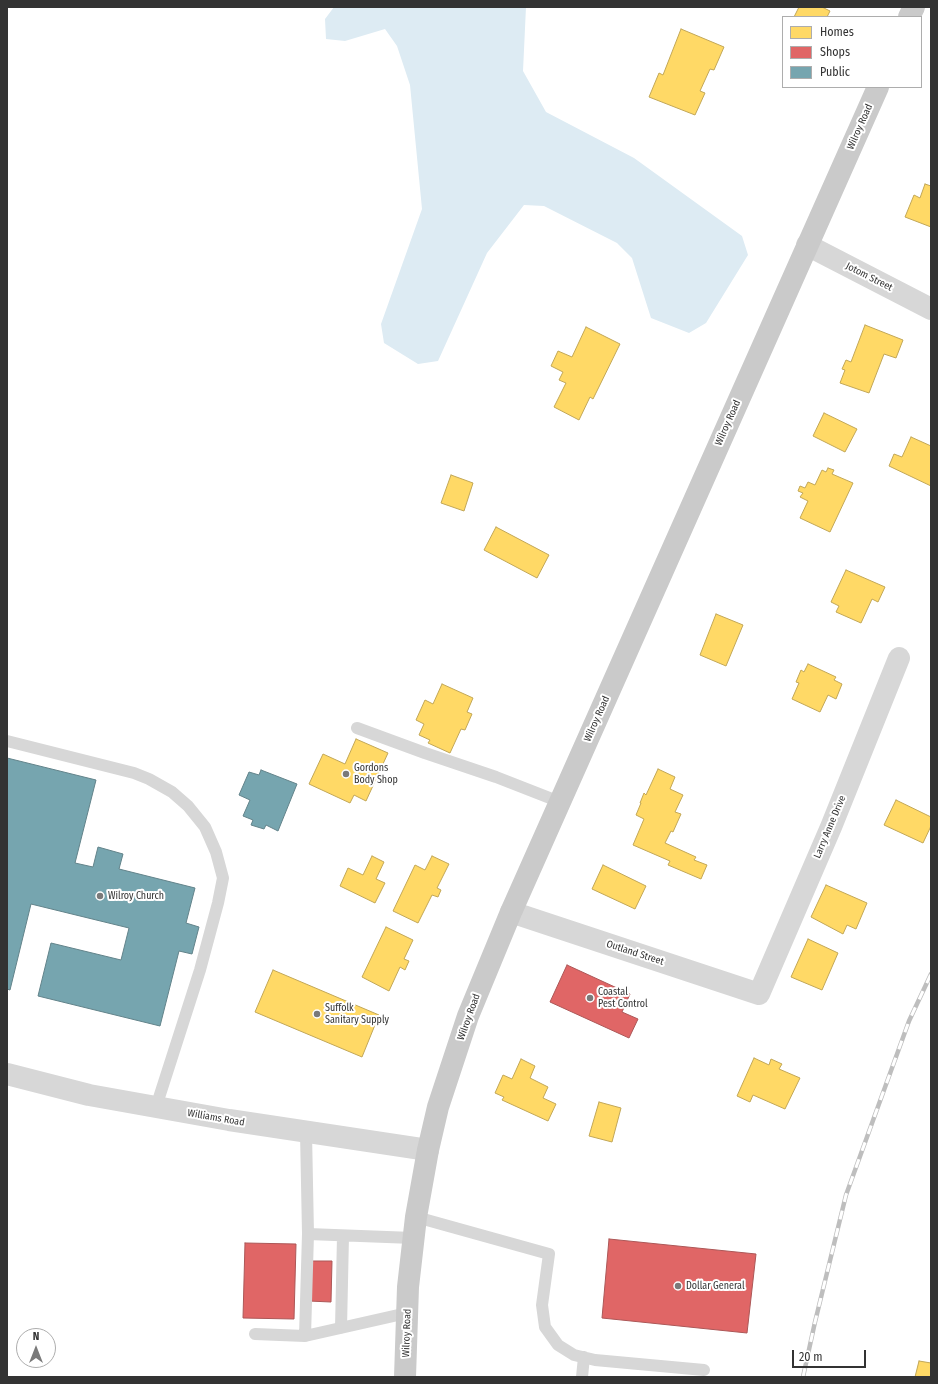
<!DOCTYPE html>
<html>
<head>
<meta charset="utf-8">
<style>
	body { margin:0 }
	#map { position:relative; width:938px; height:1384px; overflow:hidden; background:#fff; font-family:"Fira Sans Condensed",sans-serif }
	canvas { display:block }
	.frame { position:absolute; inset:0; border:8px solid #333; pointer-events:none }
	.legend { position:absolute; left:782px; top:16px; width:140px; height:72px; box-sizing:border-box; background:#fff; border:1px solid #adadad; margin:0; padding:5px 7px; list-style:none; font-size:12px; color:#333 }
	.legend li { display:flex; align-items:center; gap:8px; height:20px }
	.legend b { width:20px; border:1px solid #adadad }
	.north { position:absolute; left:16px; top:1328px; width:40px; height:40px; box-sizing:border-box; background:#fff; border:1px solid #adadad; border-radius:50%; rotate:0deg; font-size:11px; font-weight:700; line-height:16px; text-align:center; color:#333 }
	.north::after { content:''; display:block; margin:auto; width:14px; height:18px; background:#7a7a7a; clip-path:polygon(50% 0,100% 100%,50% 72%,0 100%) }
	.scale { position:absolute; left:792px; top:1350px; width:74px; height:18px; box-sizing:border-box; border:2px solid #333; border-top:0; padding-left:5px; font-size:12px; line-height:14px; white-space:nowrap; color:#333; -webkit-text-stroke:3px #fff; paint-order:stroke }
</style>
</head>
<body>
<div id="map">
<canvas width="938" height="1384"></canvas>
<div class="frame"></div>
<ul class="legend">
<li><b style="height:11px;background:#ffd966"></b>Homes</li>
<li><b style="height:11px;background:#e06666"></b>Shops</li>
<li><b style="height:11px;background:#76a5af"></b>Public</li>
</ul>
<div class="north">N</div>
<div class="scale">20 m</div>
</div>
<script>
const g = document.querySelector('canvas').getContext('2d');
g.lineJoin = 'round';
function fillPath(path, color) {
  g.fillStyle = color;
  g.fill(path, 'evenodd');
}
function poly(rows) {
  const path = new Path2D();
  for (const r of rows) {
    path.moveTo(r[0], r[1]);
    for (let i = 2; i < r.length; i += 2) path.lineTo(r[i], r[i + 1]);
  }
  return path;
}
function trace(path, color, width, dash) {
  g.strokeStyle = color;
  g.lineWidth = width;
  g.lineCap = dash ? 'butt' : 'round';
  g.setLineDash(dash || []);
  g.stroke(path);
}
function drawText(font, color, halo, rows, align = 'center') {
  g.font = font + ' "Fira Sans Condensed",sans-serif';
  g.lineWidth = 4;
  g.setLineDash([]);
  g.textBaseline = 'middle';
  g.strokeStyle = halo;
  g.fillStyle = color;
  for (const [text, x, y, turn = 0] of rows) {
    g.save();
    g.translate(x, y);
    g.rotate((+turn || 0) * Math.PI / 180);
    g.textAlign = isNaN(turn) ? turn : align;
    if (halo) g.strokeText(text, 0, 0);
    g.fillText(text, 0, 0);
    g.restore();
  }
}
const water = poly([
	[334,7,526,7,523,71,546,112,634,158,742,236,748,255,706,323,689,333,651,318,632,258,617,243,544,206,524,205,487,253,438,361,418,364,384,343,381,324,422,209,410,85,397,46,385,29,345,41,326,39,325,19]
]);
const homes = poly([
	[799,7,822,7,830,11,827,17,794,17,799,7],
	[681,29,724,47,714,70,710,69,700,91,705,93,695,115,649,97,659,73,663,75,681,29],
	[925,184,931,186,931,227,905,217,914,195,920,198,925,184],
	[865,325,903,340,896,358,884,354,869,393,840,383,845,370,842,369,846,360,851,362,865,325],
	[586,327,620,344,593,399,590,397,579,420,554,407,566,383,559,380,563,372,551,366,558,351,572,357,586,327],
	[824,413,857,429,845,452,813,436,824,413],
	[911,437,931,446,931,486,889,466,894,454,902,457,911,437],
	[828,468,834,470,832,474,853,483,830,532,800,518,808,501,800,497,803,493,798,491,800,486,805,488,808,482,815,485,822,470,826,472,828,468],
	[451,475,473,483,464,511,441,503,451,475],
	[496,527,549,555,537,578,484,550,496,527],
	[846,570,885,587,878,602,872,599,861,623,836,612,839,606,831,602,846,570],
	[716,614,743,625,726,666,700,655,716,614],
	[808,664,836,677,834,680,842,684,836,699,828,695,820,712,792,699,799,683,796,682,801,670,804,672,808,664],
	[442,684,473,698,467,712,472,714,465,730,461,729,450,753,428,743,430,740,419,735,424,724,416,720,425,700,433,704,442,684],
	[356,739,388,753,366,801,354,795,350,803,309,784,323,754,345,764,356,739],
	[658,769,675,777,670,789,683,795,675,812,681,814,673,832,671,831,665,843,696,857,694,860,707,865,701,879,668,865,670,861,633,845,644,819,636,815,641,803,640,803,644,793,646,795,658,769],
	[896,800,931,817,931,826,923,843,884,825,896,800],
	[372,856,384,862,376,879,385,883,375,903,340,886,348,868,363,875,372,856],
	[432,856,449,864,437,888,441,890,438,897,432,895,418,923,393,911,415,865,425,870,432,856],
	[603,865,646,886,635,909,592,889,603,865],
	[826,885,867,903,856,929,847,925,843,934,811,917,826,885],
	[386,927,413,940,404,959,409,961,405,970,400,967,389,991,362,977,386,927],
	[808,939,838,953,822,990,791,977,808,939],
	[273,970,379,1015,362,1057,255,1012,273,970],
	[754,1058,769,1065,771,1059,782,1064,779,1069,800,1078,785,1109,753,1095,750,1102,737,1096,754,1058],
	[521,1059,535,1066,530,1078,548,1087,543,1098,556,1104,548,1121,502,1100,504,1097,495,1093,503,1075,512,1079,521,1059],
	[599,1102,621,1108,612,1142,589,1136,599,1102],
	[919,1361,931,1363,931,1377,915,1377,919,1361]
]);
const shops = poly([
	[567,965,630,994,622,1012,638,1019,629,1038,550,1002,567,965],
	[609,1239,756,1254,747,1333,602,1318,609,1239],
	[245,1243,296,1244,294,1319,243,1318,245,1243],
	[309,1261,332,1261,331,1302,309,1301,309,1261]
]);
const public = poly([
	[7,758,96,780,75,863,93,867,98,847,123,854,119,869,195,888,186,923,199,927,192,954,179,951,160,1026,38,996,51,943,121,960,129,928,31,904,10,990,7,989,7,758],
	[261,770,297,784,278,831,266,825,264,829,251,825,253,820,243,816,250,800,239,795,249,772,259,775,261,770]
]);
const service = poly([
	[357,728,425,753,496,777,560,802],
	[7,741,134,773,149,779,172,792,188,806,205,827,216,852,223,878,218,903,200,970,156,1107],
	[306,1132,308,1234,305,1336,407,1313],
	[416,1217,549,1254,542,1305,545,1327,558,1345,574,1355,595,1360,704,1370],
	[308,1234,413,1238],
	[341,1328,343,1236],
	[255,1334,305,1336],
	[582,1377,584,1357]
]);
const minor = poly([
	[807,245,931,309],
	[511,912,759,994,831,827,899,658],
	[7,1074,89,1095,229,1120,428,1150]
]);
const primary = poly([
	[909,17,914,7],
	[405,1377,408,1287,416,1217,428,1150,438,1107,468,1016,511,912,878,87]
]);
const rail = poly([
	[803,1377,815,1322,846,1195,909,1021,931,974]
]);
const markers = [
	[346,774,4,"#7a7a7a"],
	[100,896,4,"#7a7a7a"],
	[590,998,4,"#7a7a7a"],
	[317,1014,4,"#7a7a7a"],
	[678,1286,4,"#7a7a7a"]
];
const streetNames = [
	["Wilroy Road",860,127,-66],
	["Jotom Street",869,277,27],
	["Wilroy Road",728,423,-66],
	["Wilroy Road",597,719,-66],
	["Larry Anne Drive",830,827,-67],
	["Outland Street",635,953,18],
	["Wilroy Road",469,1017,-70],
	["Williams Road",216,1118,10],
	["Wilroy Road",407,1333,-88]
];
const poiNames = [
	["Gordons",354,768],
	["Body Shop",354,780],
	["Wilroy Church",108,896],
	["Coastal",598,992],
	["Pest Control",598,1004],
	["Suffolk",325,1008],
	["Sanitary Supply",325,1020],
	["Dollar General",686,1286]
];
fillPath(water, '#ddebf3');
fillPath(homes, '#ffd966');
trace(homes, '#c2a757', 1);
fillPath(shops, '#e06666');
trace(shops, '#ac5757', 1);
fillPath(public, '#76a5af');
trace(public, '#62838a', 1);
trace(service, '#d7d7d7', 12);
trace(minor, '#d7d7d7', 22);
trace(primary, '#cacaca', 22);
trace(rail, '#bebebe', 4.5);
trace(rail, '#fff', 3, [9]);
for (const [x, y, r, color] of markers) {
  const dot = new Path2D();
  dot.arc(x, y, r, 0, 2 * Math.PI);
  g.fillStyle = color;
  g.fill(dot);
  trace(dot, '#fff', 1.5);
}
drawText('10px', '#333', '#fff', streetNames);
drawText('10px', '#333', '#fff', poiNames, 'left');
</script>
</body>
</html>
